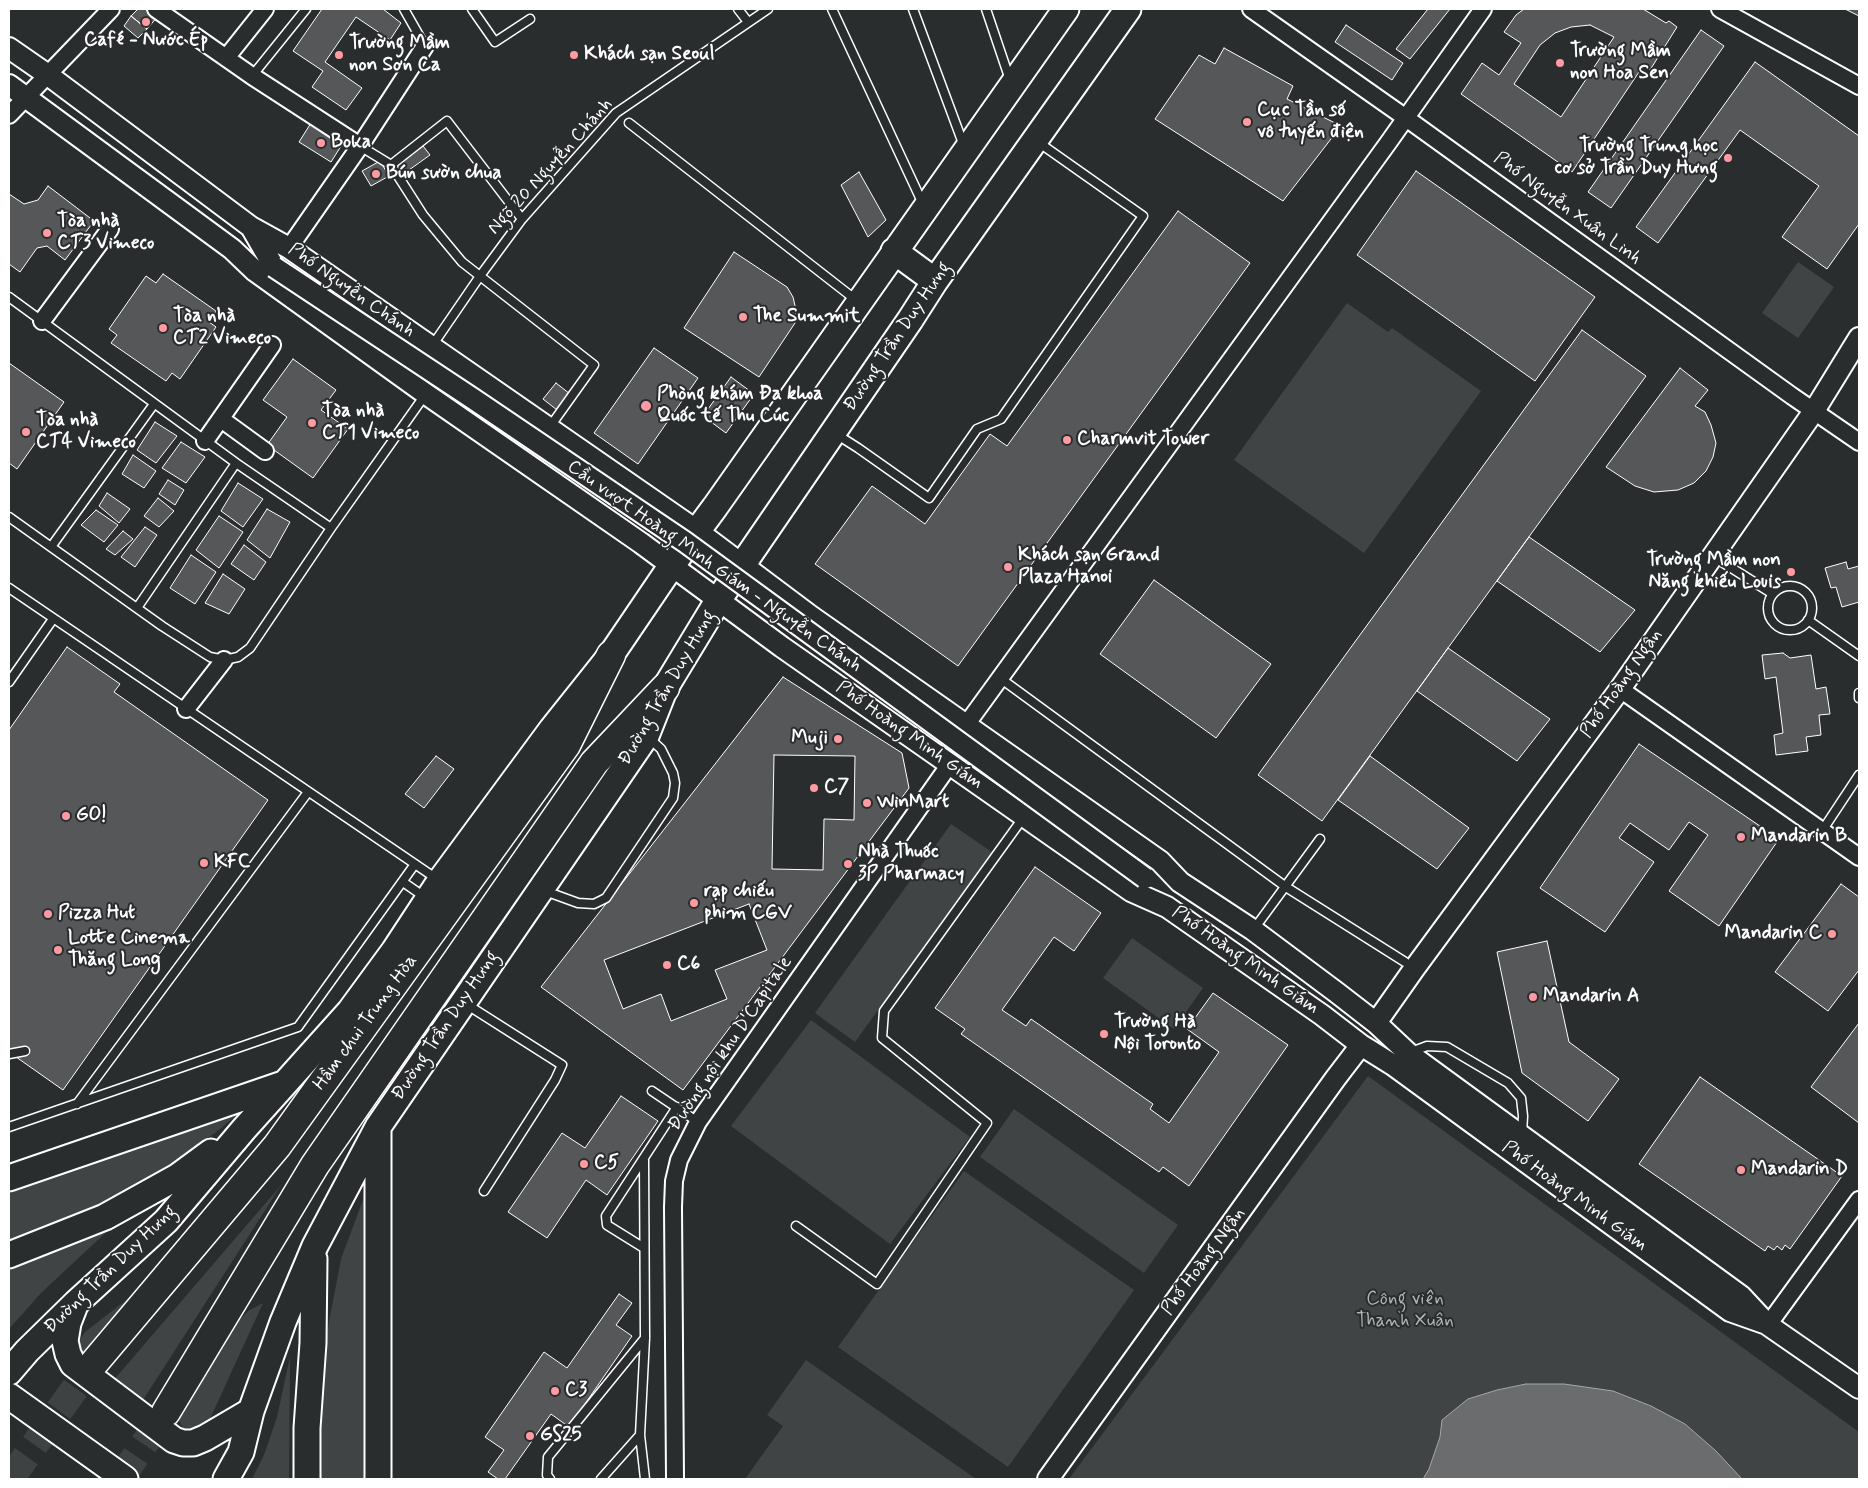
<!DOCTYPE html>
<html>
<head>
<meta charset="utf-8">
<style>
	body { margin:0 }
	#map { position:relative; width:1868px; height:1488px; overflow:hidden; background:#2a2d2e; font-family:Mynerve,sans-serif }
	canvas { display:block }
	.frame { position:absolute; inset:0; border:10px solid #fff; pointer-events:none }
</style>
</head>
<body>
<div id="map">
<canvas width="1868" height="1488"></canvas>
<div class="frame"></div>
</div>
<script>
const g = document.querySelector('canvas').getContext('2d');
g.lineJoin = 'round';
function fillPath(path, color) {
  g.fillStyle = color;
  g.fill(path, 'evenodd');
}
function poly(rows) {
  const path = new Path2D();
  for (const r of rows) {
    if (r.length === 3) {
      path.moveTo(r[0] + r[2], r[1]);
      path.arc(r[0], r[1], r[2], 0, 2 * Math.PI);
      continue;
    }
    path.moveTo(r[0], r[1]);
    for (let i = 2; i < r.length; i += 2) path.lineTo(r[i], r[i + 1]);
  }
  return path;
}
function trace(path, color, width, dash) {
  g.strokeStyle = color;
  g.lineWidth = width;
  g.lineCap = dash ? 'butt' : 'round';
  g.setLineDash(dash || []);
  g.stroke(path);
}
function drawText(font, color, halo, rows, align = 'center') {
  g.font = font + ' Mynerve,sans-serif';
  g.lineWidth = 4;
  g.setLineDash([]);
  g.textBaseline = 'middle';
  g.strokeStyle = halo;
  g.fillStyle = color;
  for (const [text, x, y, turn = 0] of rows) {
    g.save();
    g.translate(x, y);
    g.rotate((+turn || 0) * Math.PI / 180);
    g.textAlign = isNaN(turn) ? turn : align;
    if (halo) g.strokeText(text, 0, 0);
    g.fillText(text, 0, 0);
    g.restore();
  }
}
const green = poly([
	[1798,262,1834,287,1798,338,1762,313],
	[1347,303,1388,332,1392,328,1481,391,1364,553,1234,460],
	[951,824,992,852,855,1042,815,1013],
	[1132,938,1203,988,1174,1029,1103,978],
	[811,1020,970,1137,890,1244,731,1126],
	[1368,1076,1859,1432,1859,1479,1069,1479],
	[239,1106,234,1117,219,1130,133,1191,9,1243,9,1186],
	[1014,1109,1178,1225,1144,1273,980,1157],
	[964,1171,1134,1290,1008,1467,838,1347],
	[282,1184,141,1403,112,1382],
	[367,1189,372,1479,318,1479,319,1397,329,1322,341,1259],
	[114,1225,41,1293,9,1329,9,1267,83,1240],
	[144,1286,87,1361,73,1351,85,1332],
	[263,1303,210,1419,197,1431,185,1431,179,1421,191,1395,205,1371,236,1324,248,1311],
	[290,1357,289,1479,252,1479,264,1455,277,1417],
	[806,1360,976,1479,745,1479,783,1426,767,1415]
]);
const water = poly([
	[1526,1384,1564,1384,1613,1391,1651,1406,1685,1424,1716,1451,1742,1479,1423,1479,1429,1469,1440,1437,1442,1420,1468,1399,1497,1390,1526,1384]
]);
const building = poly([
	[138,9,151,9,159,15,147,29,131,16,138,9],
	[322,9,383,9,401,23,390,40,356,17,325,62,362,88,346,110,312,87,323,71,293,51,322,9],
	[1428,9,1450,9,1410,59,1396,49,1428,9],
	[1524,9,1643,9,1666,23,1669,21,1677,27,1650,70,1643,66,1572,172,1461,94,1482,63,1499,75,1521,43,1504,32,1516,15,1524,9],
	[1590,25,1614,37,1561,117,1514,84,1540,45,1555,33,1571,27,1590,25],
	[1845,9,1859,9,1859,16,1845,9],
	[131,16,147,29,138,38,124,26,131,16],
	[1346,25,1403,63,1392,80,1335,42,1346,25],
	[1701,30,1724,46,1611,208,1588,192,1701,30],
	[1224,48,1293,86,1287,99,1341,126,1283,201,1155,119,1199,55,1215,64,1224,48],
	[1755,62,1859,136,1859,224,1827,269,1782,237,1819,186,1740,130,1658,243,1636,227,1755,62],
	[311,123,343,143,331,162,299,142,311,123],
	[423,146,430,155,402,175,395,166,423,146],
	[380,161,389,176,371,186,362,171,380,161],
	[1416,171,1595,297,1535,381,1357,255,1416,171],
	[859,172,886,220,868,237,841,185,859,172],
	[48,186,94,221,65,260,47,246,37,248,20,272,9,264,9,194,24,204,38,200,48,186],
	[1178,211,1250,263,958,666,815,564,872,486,925,524,990,434,1007,446,1178,211],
	[734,252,787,287,793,297,796,310,795,323,759,377,684,328,734,252],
	[163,274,216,311,209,322,216,327,180,379,172,373,166,381,111,343,117,335,109,329,146,276,156,283,163,274],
	[1582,330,1646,376,1322,821,1258,775,1582,330],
	[654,348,698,378,638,464,594,433,654,348],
	[293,359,336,390,321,410,348,429,313,478,267,445,287,417,263,400,293,359],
	[9,363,64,402,17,469,9,463,9,363],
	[1680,368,1708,390,1695,406,1705,412,1711,425,1716,443,1713,457,1706,471,1694,483,1678,490,1654,492,1635,486,1606,467,1680,368],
	[731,377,754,394,726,433,703,416,731,377],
	[556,383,570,394,557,410,543,399,556,383],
	[155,422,177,436,156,463,137,450,155,422],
	[181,442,205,457,186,483,162,468,181,442],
	[133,455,156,471,144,488,122,474,133,455],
	[168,480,184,490,175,505,159,494,168,480],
	[238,483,263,499,243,527,221,511,238,483],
	[107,493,130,509,119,523,99,506,107,493],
	[158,498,174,511,159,527,144,516,158,498],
	[267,509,290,522,270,558,247,540,267,509],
	[96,510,118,525,104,542,81,525,96,510],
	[219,516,243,532,219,568,196,550,219,516],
	[145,527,157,535,135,567,121,557,145,527],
	[123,531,133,539,115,555,106,549,123,531],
	[1529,537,1635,610,1600,652,1497,581,1529,537],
	[244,545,266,562,254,580,231,564,244,545],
	[191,555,216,572,195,604,170,588,191,555],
	[1846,562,1848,569,1859,566,1859,602,1842,607,1836,587,1831,588,1825,568,1846,562],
	[223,574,245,589,229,614,205,603,223,574],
	[1154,580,1271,664,1216,738,1100,654,1154,580],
	[67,647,120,684,114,692,268,800,63,1090,9,1052,9,730,67,647],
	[1448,648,1550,719,1517,761,1417,691,1448,648],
	[1783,653,1790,658,1811,655,1816,689,1826,687,1830,714,1819,715,1821,735,1806,737,1808,751,1776,755,1774,735,1783,733,1776,677,1765,679,1762,655,1783,653],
	[783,677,902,753,909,788,683,1090,541,987,783,677],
	[1639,744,1779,839,1719,926,1669,891,1708,835,1689,822,1669,850,1630,823,1619,838,1654,862,1605,932,1540,888,1639,744],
	[774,755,855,756,854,820,824,819,823,870,772,869,774,755],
	[436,756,454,769,424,808,405,794,436,756],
	[1370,756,1469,828,1437,869,1338,800,1370,756],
	[1035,867,1101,913,1074,951,1054,937,1002,1010,1026,1026,1031,1019,1153,1104,1150,1109,1169,1123,1219,1052,1187,1029,1213,993,1288,1045,1189,1186,1163,1167,1159,1172,961,1034,965,1029,935,1008,1035,867],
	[1841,884,1859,897,1859,970,1828,1011,1775,972,1841,884],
	[749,904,767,950,715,970,727,999,671,1021,661,994,623,1009,604,960,749,904],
	[1547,941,1569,1042,1619,1079,1588,1121,1522,1073,1497,952,1547,941],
	[1859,1023,1859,1123,1811,1087,1859,1023],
	[1700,1077,1842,1176,1790,1249,1785,1245,1782,1250,1777,1246,1774,1250,1768,1246,1765,1251,1639,1164,1700,1077],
	[621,1096,658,1121,607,1195,586,1180,547,1238,508,1212,562,1133,585,1148,621,1096],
	[619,1294,632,1303,616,1325,632,1336,569,1427,551,1414,505,1479,498,1479,488,1472,504,1450,485,1437,544,1352,567,1368,619,1294]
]);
const trunkTunnel = poly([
	[10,1479,89,1369],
	[120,1479,166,1412]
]);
const service = poly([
	[404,9,425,46],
	[472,9,495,42,530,19],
	[738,9,748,22],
	[832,9,923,204],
	[913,9,964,146],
	[986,9,1010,80],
	[252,76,306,9],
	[629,123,856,300],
	[360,146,391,165,423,215,462,262,594,365,549,428],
	[391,165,447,121,522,219],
	[9,297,236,463,331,528],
	[432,346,480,276,522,219,616,113,768,9],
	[836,434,858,448,929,498,977,429,1001,419,1143,216,1038,142],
	[9,517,162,626,210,657,224,660,238,657,250,648,331,528,425,395],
	[51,547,154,404],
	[1714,557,1773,594],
	[1790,608,22],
	[9,588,437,879],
	[137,608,236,463],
	[1808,620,1859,656],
	[1000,678,1286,887,1405,962],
	[9,682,53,619],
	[1859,693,1859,698],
	[1822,831,1859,775],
	[403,882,426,898],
	[545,891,578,903,594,904,606,898,673,798,675,783,673,773,661,749,649,738],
	[1254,929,1320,839],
	[466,1004,562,1065,555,1080,484,1191],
	[1411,1052,1427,1046,1447,1047,1508,1083,1521,1098,1523,1116,1522,1134],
	[9,1054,25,1051],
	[652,1091,698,1122],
	[77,1104,308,792],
	[9,1127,298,1027,415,864],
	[644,1160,645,1338,640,1435,645,1479],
	[796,1226,877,1284,987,1123,882,1038,884,1011,1023,818],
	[644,1248,607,1225,606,1216,677,1107],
	[550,1479,547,1475,548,1457,645,1338],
	[601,1479,640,1435]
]);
const minor = poly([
	[156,9,252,76,360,146],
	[1251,9,1406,118,1792,396,1859,442],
	[1720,9,1859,86],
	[226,58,265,9],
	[9,115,111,9],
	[289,248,360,146,425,46],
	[42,321,110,229],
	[221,419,265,451],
	[205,441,272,345],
	[1620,689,1859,857],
	[186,709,224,660],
	[966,725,1388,143,1483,9],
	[1768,1325,1859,1200],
	[675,1479,673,1207,674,1181,679,1160,698,1122,950,764]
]);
const tertiary = poly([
	[9,48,48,75,251,227,289,248,696,530,812,617,1160,861,1180,882,1253,930,1336,992,1376,1023,1408,1053,1741,1296,1768,1325,1859,1388],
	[9,85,232,249,255,271,426,394,641,543,782,647,1131,891,1167,907,1322,1015,1361,1045,1393,1065,1730,1311,1764,1323],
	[251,227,274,267],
	[1376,1023,1414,969,1620,689,1814,411,1859,338],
	[1048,1479,1335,1079,1361,1045]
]);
const primary = poly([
	[894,251,935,281],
	[378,1132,378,1479],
	[9,1178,283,1084],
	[9,1255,105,1217,177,1177,211,1152],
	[75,1305,68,1323,65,1341,68,1354,73,1364,174,1440,183,1443,193,1443,205,1438,251,1411],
	[9,1372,27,1351,76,1303,166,1221,244,1129,350,1011,394,951,440,881,552,729,611,655,672,565,715,507,1066,9],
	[9,1396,125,1479],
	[226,1479,241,1452,251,1411,283,1322,315,1246,378,1127,646,736,665,688,719,599,910,320,935,281,1128,9],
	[307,1479,307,1428,313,1343,314,1259]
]);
const trunk = poly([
	[89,1369,277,1146,566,745,611,655],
	[166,1412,315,1165,594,763,665,688]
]);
const tertiaryBridge = poly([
	[274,267,472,398,685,542,1145,878]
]);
const markers = [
	[146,22,5,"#ff9aa2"],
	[339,55,5,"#ff9aa2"],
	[574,55,5,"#ff9aa2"],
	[1560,63,5,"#ff9aa2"],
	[1247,122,5,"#ff9aa2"],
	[321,143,5,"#ff9aa2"],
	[1728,158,5,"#ff9aa2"],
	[376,174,5,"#ff9aa2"],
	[47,233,5,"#ff9aa2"],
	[743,317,5,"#ff9aa2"],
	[163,328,5,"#ff9aa2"],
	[646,406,6,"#ff9aa2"],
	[312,423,5,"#ff9aa2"],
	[26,432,5,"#ff9aa2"],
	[1067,440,5,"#ff9aa2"],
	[1008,567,5,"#ff9aa2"],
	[1791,572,5,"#ff9aa2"],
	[838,739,5,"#ff9aa2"],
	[814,788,5,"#ff9aa2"],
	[867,803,5,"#ff9aa2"],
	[66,816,5,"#ff9aa2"],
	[1741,837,5,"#ff9aa2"],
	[204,863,5,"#ff9aa2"],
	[848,864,5,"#ff9aa2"],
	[694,903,5,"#ff9aa2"],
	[48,914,5,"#ff9aa2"],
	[1832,934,5,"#ff9aa2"],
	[58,950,5,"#ff9aa2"],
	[667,965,5,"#ff9aa2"],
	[1533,997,5,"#ff9aa2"],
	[1104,1034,5,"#ff9aa2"],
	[584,1164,5,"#ff9aa2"],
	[1741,1170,5,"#ff9aa2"],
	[555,1391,5,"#ff9aa2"],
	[530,1436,5,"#ff9aa2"]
];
const poiNames = [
	["Café - Nước Ép",146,41,"center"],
	["Trường Mầm",349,44],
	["non Sơn Ca",349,66],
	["Trường Mầm",1570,52],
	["non Hoa Sen",1570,74],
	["Khách sạn Seoul",584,55],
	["Cục Tần số",1257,111],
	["vô tuyến điện",1257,133],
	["Boka",331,143],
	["Trường Trung học",1718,147,"right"],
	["cơ sở Trần Duy Hưng",1718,169,"right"],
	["Bún sườn chua",386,174],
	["Tòa nhà",57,222],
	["CT3 Vimeco",57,244],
	["Tòa nhà",173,317],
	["CT2 Vimeco",173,339],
	["The Summit",753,317],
	["Phòng khám Đa khoa",657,395],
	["Quốc tế Thu Cúc",657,417],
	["Tòa nhà",322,412],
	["CT1 Vimeco",322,434],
	["Tòa nhà",36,421],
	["CT4 Vimeco",36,443],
	["Charmvit Tower",1077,440],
	["Khách sạn Grand",1018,556],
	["Plaza Hanoi",1018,578],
	["Trường Mầm non",1781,561,"right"],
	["Năng khiếu Louis",1781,583,"right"],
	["Muji",828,739,"right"],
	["C7",824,788],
	["WinMart",877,803],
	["GO!",76,816],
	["Mandarin B",1751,837],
	["Nhà Thuốc",858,853],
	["3P Pharmacy",858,875],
	["KFC",214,863],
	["rạp chiếu",704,892],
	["phim CGV",704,914],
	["Pizza Hut",58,914],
	["Mandarin C",1822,934,"right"],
	["Lotte Cinema",68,939],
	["Thăng Long",68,961],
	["C6",677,965],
	["Mandarin A",1543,997],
	["Trường Hà",1114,1023],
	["Nội Toronto",1114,1045],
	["C5",594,1164],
	["Mandarin D",1751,1170],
	["C3",565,1391],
	["GS25",540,1436]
];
const streetNames = [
	["Ngõ 20 Nguyễn Chánh",551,167,-48],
	["Phố Nguyễn Xuân Linh",1567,209,36],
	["Phố Nguyễn Chánh",351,291,35],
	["Đường Trần Duy Hưng",898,337,-56],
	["Cầu vượt Hoàng Minh Giám - Nguyễn Chánh",714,567,35],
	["Phố Hoàng Ngân",1622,684,-55],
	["Đường Trần Duy Hưng",668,688,-60],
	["Phố Hoàng Minh Giám",909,736,35],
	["Phố Hoàng Minh Giám",1245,961,35],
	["Hầm chui Trung Hòa",366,1023,-54],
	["Đường Trần Duy Hưng",446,1026,-56],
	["Đường nội khu D'Capitale",731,1044,-56],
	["Phố Hoàng Minh Giám",1574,1197,36],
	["Phố Hoàng Ngân",1204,1262,-54],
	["Đường Trần Duy Hưng",111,1270,-44]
];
const parkNames = [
	["Công viên",1405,1300],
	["Thanh Xuân",1405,1322]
];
fillPath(green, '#414445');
fillPath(water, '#6a6c6d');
trace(water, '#a6a7a7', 1);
fillPath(building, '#555758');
trace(building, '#fff', 1);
trace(trunkTunnel, '#3f4243', 28, [28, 14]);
trace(service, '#fff', 11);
trace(minor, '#fff', 20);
trace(tertiary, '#fff', 24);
trace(primary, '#fff', 29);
trace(trunk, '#fff', 31);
trace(service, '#2a2d2e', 8);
trace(minor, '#2a2d2e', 16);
trace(tertiary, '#2a2d2e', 20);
trace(primary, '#2a2d2e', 25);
trace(trunk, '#2a2d2e', 28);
trace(tertiaryBridge, '#fff', 24, []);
trace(tertiaryBridge, '#2a2d2e', 20);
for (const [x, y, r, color] of markers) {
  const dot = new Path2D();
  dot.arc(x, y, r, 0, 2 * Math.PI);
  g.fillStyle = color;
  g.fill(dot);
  trace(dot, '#2a2d2e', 2);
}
drawText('bold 19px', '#fff', '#2a2d2e', poiNames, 'left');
drawText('19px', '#fff', '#2a2d2e', streetNames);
drawText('19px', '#b3b4b5', '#2a2d2e', parkNames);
</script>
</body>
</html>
